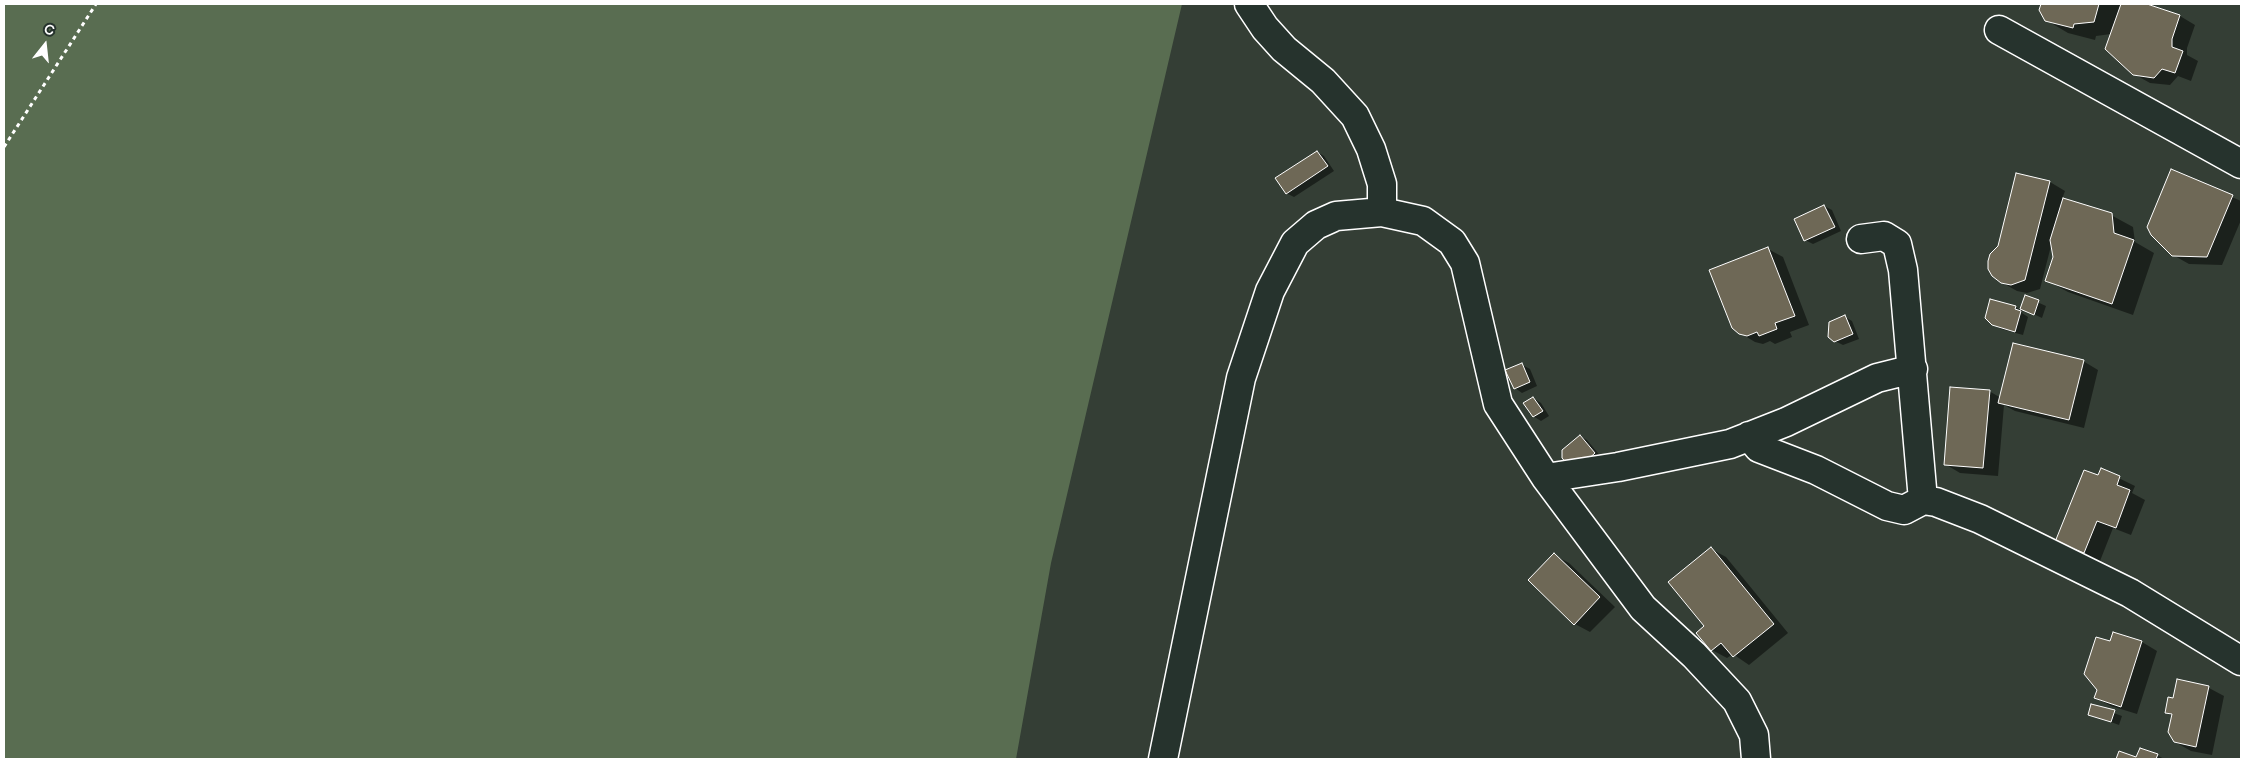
<!DOCTYPE html>
<html>
<head>
<meta charset="utf-8">
<style>
	body { margin:0 }
	#map { position:relative; width:2245px; height:763px; overflow:hidden; background:#343e35; font-family:"Balsamiq Sans",sans-serif }
	canvas { display:block }
	.frame { position:absolute; inset:0; border:5px solid #fff; pointer-events:none }
	.north { position:absolute; left:20px; top:20px; width:50px; height:50px; -webkit-text-stroke:4px #26332d; paint-order:stroke; rotate:16deg; font-size:14px; font-weight:700; line-height:20px; text-align:center; color:#fff }
	.north::after { content:''; display:block; margin:auto; width:18px; height:22px; background:#fff; clip-path:polygon(50% 0,100% 100%,50% 72%,0 100%) }
</style>
</head>
<body>
<div id="map">
<canvas width="2245" height="763"></canvas>
<div class="frame"></div>
<div class="north">С</div>
</div>
<script>
const g = document.querySelector('canvas').getContext('2d');
g.lineJoin = 'round';
function fillPath(path, color) {
  g.fillStyle = color;
  g.fill(path, 'evenodd');
}
function poly(rows) {
  const path = new Path2D();
  for (const r of rows) {
    path.moveTo(r[0], r[1]);
    for (let i = 2; i < r.length; i += 2) path.lineTo(r[i], r[i + 1]);
  }
  return path;
}
function trace(path, color, width, dash) {
  g.strokeStyle = color;
  g.lineWidth = width;
  g.lineCap = dash ? 'butt' : 'round';
  g.setLineDash(dash || []);
  g.stroke(path);
}
const green = poly([
	[4,4,1182,4,1051,563,1016,759,4,759]
]);
const shadow = poly([
	[2042,4,2144,4,2180,16,2195,25,2187,48,2187,55,2198,61,2191,81,2178,76,2170,85,2150,83,2134,74,2111,34,2096,36,2095,40,2068,33,2046,20,2040,10],
	[1317,152,1324,156,1334,171,1294,197,1286,193],
	[2172,171,2241,201,2241,220,2222,265,2189,264,2173,255],
	[2050,182,2065,191,2062,199,2111,215,2133,227,2135,242,2154,253,2133,315,2068,292,2046,280,2054,257,2052,242,2040,289,2027,293,2017,291,2001,282],
	[1824,206,1832,210,1841,231,1813,244,1805,240],
	[1768,249,1783,257,1809,325,1790,332,1792,337,1775,344,1770,341,1763,344,1755,342,1740,333],
	[2026,297,2046,306,2042,318,2023,309,2022,313,2028,317,2023,335,2001,329,1993,324,2015,307,2021,310],
	[1845,317,1852,321,1859,339,1843,345,1835,341],
	[2083,361,2098,370,2084,428,2015,411,2004,405,1998,476,1960,473,1945,464,1989,391,2001,398],
	[1522,365,1530,369,1537,386,1522,393,1515,388],
	[1533,398,1541,403,1549,416,1541,421,1533,416],
	[1580,436,1587,440,1602,458,1592,466],
	[2102,470,2135,486,2132,493,2145,500,2131,535,2113,528,2100,561,2071,550,2056,541],
	[1711,549,1726,557,1788,633,1749,665,1733,654,1727,658,1712,650,1706,626],
	[1554,555,1569,563,1615,607,1590,632,1575,624],
	[2114,633,2142,642,2157,651,2137,714,2111,706,2096,698],
	[2178,680,2209,688,2224,696,2212,755,2191,751,2175,742,2173,716,2166,712,2174,699],
	[2092,705,2122,716,2119,725,2089,714],
	[2120,753,2137,758,2157,755,2164,759,2117,759]
]);
const building = poly([
	[2041,4,2099,4,2094,22,2074,24,2073,28,2045,21,2039,10,2041,4],
	[2121,4,2147,4,2180,15,2172,39,2172,47,2183,51,2175,73,2162,69,2154,78,2133,75,2105,49,2121,4],
	[1317,151,1328,166,1286,194,1275,178,1317,151],
	[2171,169,2233,195,2207,257,2172,256,2151,235,2147,227,2171,169],
	[2016,173,2050,181,2025,280,2011,285,2001,283,1992,276,1988,269,1988,261,1990,254,1998,246,2016,173],
	[2063,198,2112,213,2114,233,2134,240,2112,304,2045,281,2053,257,2050,240,2063,198],
	[1824,205,1835,227,1804,241,1794,219,1824,205],
	[1768,247,1795,316,1775,323,1777,329,1759,336,1757,332,1747,336,1739,334,1732,328,1709,270,1768,247],
	[2025,295,2039,300,2034,315,2020,309,2025,295],
	[1990,299,2016,306,2015,309,2021,311,2015,332,1992,325,1985,318,1990,299],
	[1845,315,1853,334,1834,342,1828,337,1829,322,1845,315],
	[2013,343,2084,360,2069,420,1998,403,2013,343],
	[1522,363,1530,382,1514,389,1505,370,1522,363],
	[1950,387,1990,390,1983,468,1944,465,1950,387],
	[1533,397,1543,411,1533,417,1523,403,1533,397],
	[1580,435,1595,453,1584,463,1580,459,1570,467,1562,458,1562,450,1580,435],
	[2101,468,2120,476,2117,485,2130,490,2116,528,2097,521,2084,553,2055,542,2084,470,2098,475,2101,468],
	[1711,547,1774,624,1733,657,1721,643,1711,651,1696,633,1704,626,1668,582,1711,547],
	[1554,553,1600,597,1574,625,1528,580,1554,553],
	[2113,632,2142,641,2121,707,2094,698,2097,690,2084,674,2096,637,2110,641,2113,632],
	[2177,679,2209,686,2196,747,2174,742,2168,732,2172,714,2165,713,2168,697,2173,698,2177,679],
	[2091,704,2115,710,2111,722,2088,715,2091,704],
	[2140,748,2158,754,2156,759,2116,759,2119,751,2136,757,2140,748]
]);
const path = poly([
	[4,147,96,4]
]);
const street = poly([
	[1249,4,1265,28,1284,49,1323,81,1355,116,1371,149,1382,184,1382,212],
	[1999,30,2241,164],
	[1861,239,1884,236,1897,244,1903,270,1923,500],
	[1749,436,1759,448,1816,470,1887,506,1904,510,1923,500,1936,502,1980,519,2130,593,2241,661],
	[1546,478,1618,467,1730,444,1786,422,1877,378,1913,369],
	[1163,759,1241,378,1270,291,1295,243,1316,225,1336,216,1382,212,1423,221,1452,242,1465,263,1498,404,1546,478,1643,608,1694,655,1737,701,1754,735,1756,759]
]);
fillPath(green, '#596d51');
fillPath(shadow, '#0007');
fillPath(building, '#6e6856');
trace(building, '#fff', 1);
trace(street, '#fff', 31);
trace(path, '#fff', 3, [4, 4]);
trace(street, '#26332d', 28);
</script>
</body>
</html>
